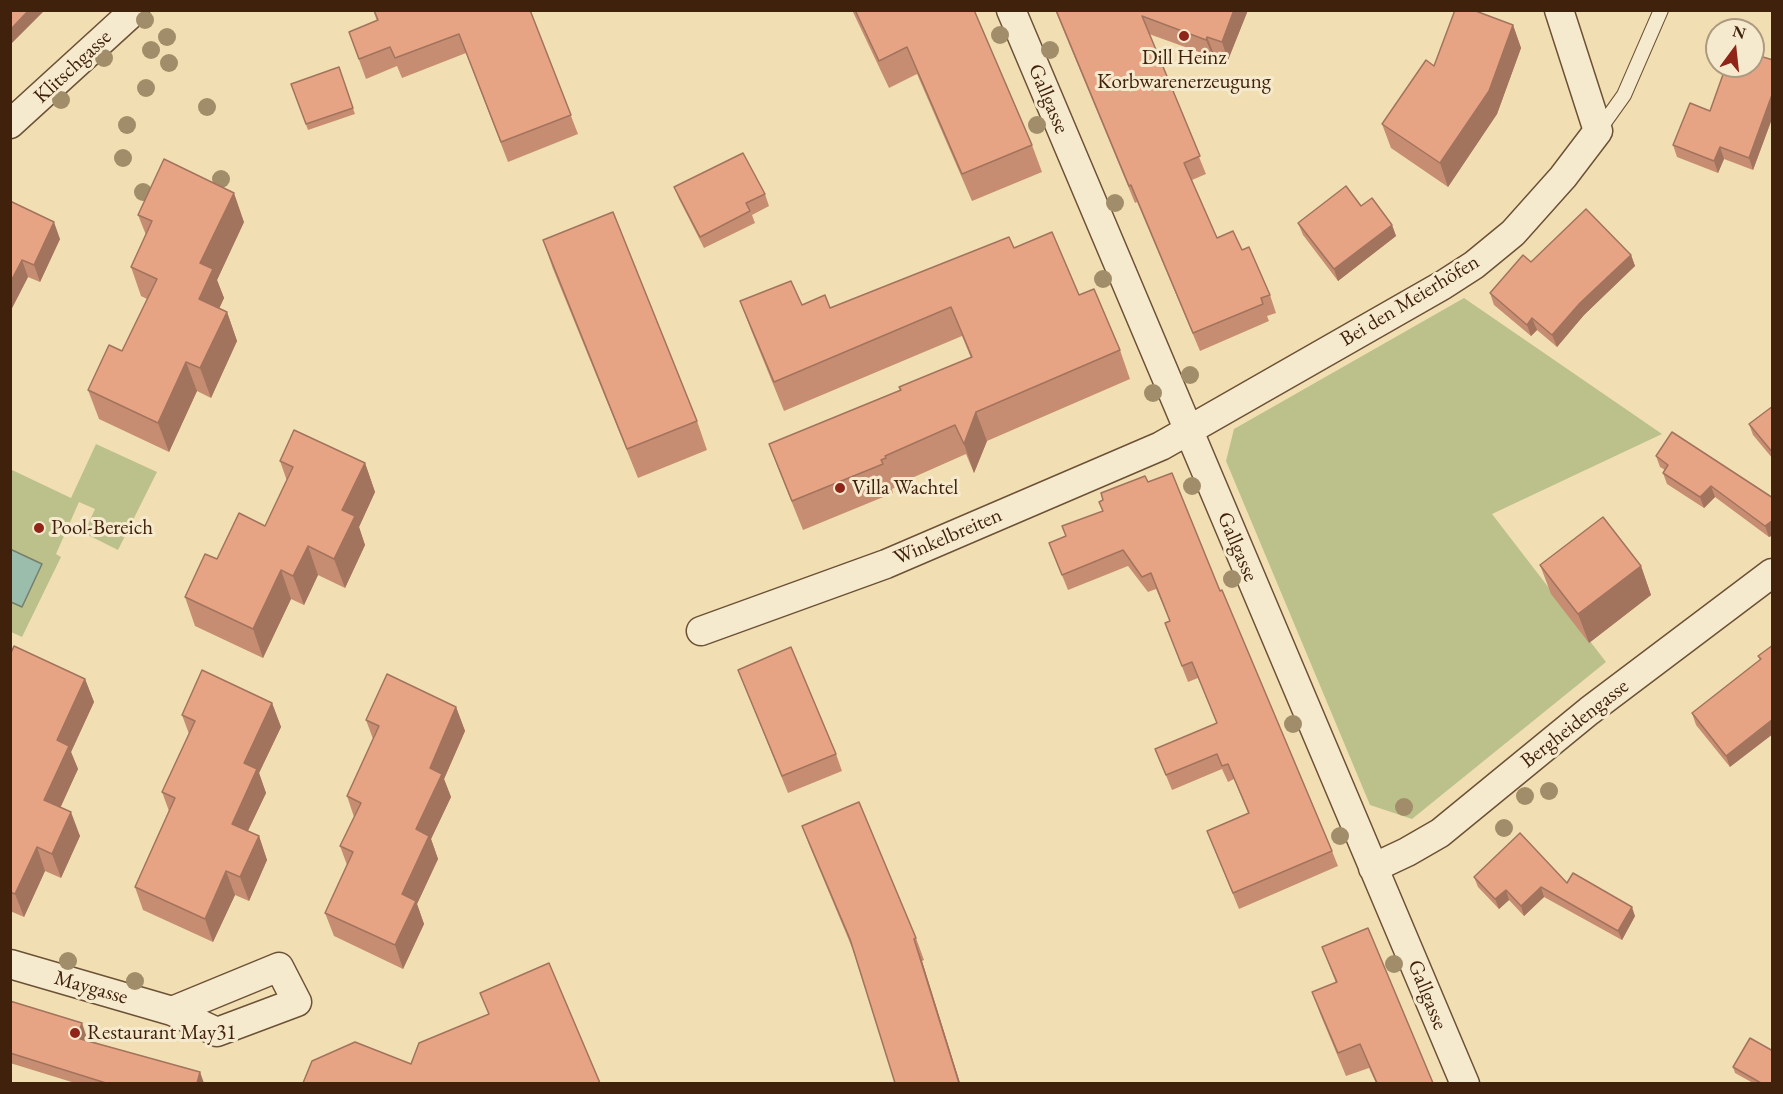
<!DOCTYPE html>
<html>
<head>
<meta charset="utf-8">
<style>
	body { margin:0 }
	#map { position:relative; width:1783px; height:1094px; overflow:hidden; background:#f1dfb3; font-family:"EB Garamond",serif }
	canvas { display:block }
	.frame { position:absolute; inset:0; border:12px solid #40220c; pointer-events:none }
	.north { position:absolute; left:1705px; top:18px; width:60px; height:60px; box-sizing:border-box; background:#f6eace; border:2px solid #ad9a80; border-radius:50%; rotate:15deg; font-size:16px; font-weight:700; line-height:24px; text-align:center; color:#40220c }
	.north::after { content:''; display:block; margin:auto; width:21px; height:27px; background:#8f2418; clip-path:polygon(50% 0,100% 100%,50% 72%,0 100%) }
</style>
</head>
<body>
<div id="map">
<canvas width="1783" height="1094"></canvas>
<div class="frame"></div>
<div class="north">N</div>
</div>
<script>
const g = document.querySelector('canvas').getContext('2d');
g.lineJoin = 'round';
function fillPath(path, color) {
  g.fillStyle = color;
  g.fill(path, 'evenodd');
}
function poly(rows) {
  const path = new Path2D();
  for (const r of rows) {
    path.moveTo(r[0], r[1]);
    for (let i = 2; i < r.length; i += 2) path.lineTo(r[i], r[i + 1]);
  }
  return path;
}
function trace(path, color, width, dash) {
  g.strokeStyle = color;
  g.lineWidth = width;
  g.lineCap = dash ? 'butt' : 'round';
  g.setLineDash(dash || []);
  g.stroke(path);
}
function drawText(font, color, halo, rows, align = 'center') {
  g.font = font + ' "EB Garamond",serif';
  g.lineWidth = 6;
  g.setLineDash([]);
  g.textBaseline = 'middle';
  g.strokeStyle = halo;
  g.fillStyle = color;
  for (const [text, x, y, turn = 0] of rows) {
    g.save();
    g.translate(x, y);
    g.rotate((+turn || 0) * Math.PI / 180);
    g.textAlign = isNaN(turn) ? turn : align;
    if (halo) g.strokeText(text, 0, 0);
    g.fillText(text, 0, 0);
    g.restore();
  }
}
const green = poly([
	[1464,298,1662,434,1492,514,1606,662,1412,819,1370,805,1226,461,1234,429],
	[96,444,157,472,118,550,84,533,95,509,79,502,56,554,61,557,22,637,11,632,10,469,71,498]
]);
const water = poly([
	[10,549,42,564,22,607,11,602,10,549]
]);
const service = poly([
	[1599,130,1624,95,1661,10]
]);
const minor = poly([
	[1011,10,1465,1084],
	[10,124,135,10],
	[701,631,886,564,1161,446,1443,285,1474,265,1513,233,1563,177,1598,131,1559,10],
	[1373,868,1407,852,1440,833,1589,711,1772,573],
	[10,964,172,1011,217,1032,297,1002,279,967,172,1011]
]);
const trees = [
	[145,20],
	[1000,35],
	[167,37],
	[151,50],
	[1050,50],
	[104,58],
	[169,63],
	[146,88],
	[61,100],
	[207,107],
	[127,125],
	[1037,125],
	[123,158],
	[221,179],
	[143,192],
	[1115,203],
	[1103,279],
	[1190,375],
	[1153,393],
	[1192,486],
	[1232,579],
	[1293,724],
	[1549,791],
	[1525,796],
	[1404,807],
	[1504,828],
	[1340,836],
	[68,961],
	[1394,964],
	[135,981]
];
const wall = poly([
	[373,10,530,10,578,134,508,162,466,53,402,78,397,66,366,79,349,32,377,21],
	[852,10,974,10,1032,145,1042,172,972,201,917,74,889,88],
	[1055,10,1248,10,1228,60,1214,54,1213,57,1149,34,1206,174,1192,180,1217,238,1242,250,1270,295,1276,313,1267,316,1269,321,1200,351,1137,202,1135,203],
	[1513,25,1521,48,1497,114,1448,187,1391,148,1382,124,1434,66],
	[1773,60,1773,116,1753,170,1724,159,1718,173,1677,157,1673,145,1710,111],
	[339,67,355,114,308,130,291,84],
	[674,187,765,194,769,206,752,215,755,223,704,248,679,199],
	[10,201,60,239,40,282,28,277,10,312],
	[1361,206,1392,225,1396,236,1338,281,1303,235,1298,223],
	[138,215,244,222,217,280,224,298,219,308,227,312,237,341,211,398,197,391,169,452,99,419,88,390,122,351,147,299,141,296,131,267,146,235],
	[543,240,697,421,707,450,638,478,553,269],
	[1014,248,1079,295,1120,350,1130,379,987,441,974,473,966,454,896,485,896,487,892,489,893,493,803,530,780,473,769,444,900,390,971,358,962,336,784,411,751,330,740,301,830,308],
	[1631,255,1635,266,1584,315,1557,347,1537,330,1531,336,1494,305,1490,293,1531,262],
	[1773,406,1773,459,1753,435,1749,424],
	[1656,456,1773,498,1773,535,1769,537,1715,497,1704,508,1667,484,1663,473,1665,470,1660,467],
	[280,461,365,463,375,492,359,527,365,545,345,588,318,575,304,605,291,599,263,658,195,626,185,597,217,559,265,526,287,481],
	[1148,482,1220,591,1332,851,1338,866,1239,909,1207,831,1248,813,1234,779,1228,782,1222,769,1172,790,1155,749,1217,723,1198,678,1188,682,1165,623,1170,621,1156,589,1148,592,1128,566,1068,590,1049,543,1066,536,1103,511],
	[1540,565,1641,566,1651,595,1589,643,1551,594],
	[1773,645,1730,767,1696,725,1692,713,1760,660,1758,656],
	[10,655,85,679,94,702,71,752,78,769,60,807,80,836,61,878,45,871,24,917,10,911],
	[738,670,836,754,842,771,788,793],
	[272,703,281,727,259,773,266,793,248,831,259,836,267,860,249,901,235,895,213,942,143,910,135,887,169,811,162,792,189,734,182,715],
	[456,707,465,731,444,779,451,797,431,839,438,859,417,904,424,924,403,969,334,936,325,913,347,865,340,846,354,817,347,796,373,739,366,720],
	[802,826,916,938,924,960,922,961,960,1083,895,1083,853,950,810,847],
	[1474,877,1567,883,1635,916,1622,940,1544,897,1524,916,1509,900,1499,909,1478,887],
	[1322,947,1433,1083,1376,1083,1369,1068,1346,1076,1321,1016,1312,992,1336,983],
	[10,1001,86,1035,85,1040,204,1083,75,1083,10,1063],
	[1733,1067,1773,1083,1753,1083,1735,1073]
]);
const shadedWall = poly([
	[29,10,45,10,10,45,10,30],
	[1234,10,1248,10,1228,60,1222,42],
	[1513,25,1521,48,1497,114,1448,187,1440,163],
	[1207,37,1214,54,1213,57,1206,40],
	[1773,92,1773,116,1753,170,1749,158],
	[1720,147,1724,159,1718,173,1714,161],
	[234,193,244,222,217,280,224,298,210,329,199,299,200,263],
	[54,222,60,239,40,282,34,265],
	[1392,225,1396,236,1338,281,1334,269],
	[1631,255,1635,266,1584,315,1557,347,1552,335,1580,303],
	[22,260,28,277,10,312,10,283],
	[227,312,237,341,211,398,200,368],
	[1532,318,1537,330,1531,336,1527,325],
	[186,362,197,391,169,452,158,423],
	[976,412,987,441,974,473,964,444],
	[365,463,375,492,359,527,365,545,345,588,334,559,342,510],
	[1711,486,1715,497,1704,508,1700,497],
	[1773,520,1773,535,1769,537,1765,526],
	[308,546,318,575,304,605,293,576],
	[1641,566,1651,595,1589,643,1578,614],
	[281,570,291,599,263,658,253,629],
	[85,679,94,702,71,752,78,769,53,824,44,800,57,740],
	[272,703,281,727,259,773,266,793,240,847,232,824,244,763],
	[456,707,465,731,444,779,451,797,431,839,438,859,417,904,424,924,403,969,395,945,402,894,430,768],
	[1773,719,1773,734,1730,767,1726,756],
	[71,812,80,836,61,878,52,854],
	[259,836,267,860,249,901,240,877],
	[37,847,45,871,24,917,15,894],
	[226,871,235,895,213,942,205,919],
	[1541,887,1544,897,1524,916,1521,906],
	[1506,890,1509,900,1499,909,1495,899],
	[1632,907,1635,916,1622,940,1618,931],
	[914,939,922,961,960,1083,959,1083],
	[82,1023,86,1035,81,1050,77,1038],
	[200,1072,204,1083,197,1083]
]);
const building = poly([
	[10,10,29,10,10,30,10,10],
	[374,10,530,10,571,115,501,142,459,34,395,58,390,47,359,59,349,32,378,20,374,10],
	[855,10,974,10,1032,145,962,174,907,47,879,61,855,10],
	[1056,10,1234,10,1222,42,1207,37,1206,40,1142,16,1200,156,1184,163,1217,238,1233,231,1242,250,1249,247,1270,295,1261,298,1263,304,1193,333,1131,185,1129,186,1056,10],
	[1455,10,1473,10,1513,25,1489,91,1440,163,1382,124,1426,60,1434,66,1455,10],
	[1753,54,1773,60,1773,92,1749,158,1720,147,1714,161,1673,145,1690,103,1710,111,1726,66,1753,66,1753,54],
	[339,67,353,108,306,124,291,84,339,67],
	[743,153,765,194,746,203,750,211,700,237,674,187,743,153],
	[164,159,234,193,200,263,213,269,199,299,227,312,200,368,186,362,158,423,88,390,109,345,122,351,157,279,131,267,152,221,138,215,164,159],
	[1346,186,1361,206,1372,198,1392,225,1334,269,1298,223,1346,186],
	[10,201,54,222,34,265,22,260,10,283,10,201],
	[1586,209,1631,255,1580,303,1552,335,1532,318,1527,325,1490,293,1523,255,1531,262,1586,209],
	[613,212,697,421,627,449,543,240,613,212],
	[1052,232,1079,295,1094,289,1120,350,976,412,964,444,955,425,885,456,886,458,881,460,883,464,792,501,769,444,901,390,899,387,972,357,951,307,774,382,740,301,791,281,802,305,825,295,830,308,1009,237,1014,248,1052,232],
	[1773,406,1773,453,1749,424,1773,406],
	[294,430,365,463,342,510,355,516,334,559,308,546,293,576,281,570,253,629,185,597,205,554,217,559,239,513,265,526,293,467,280,461,294,430],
	[1672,432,1773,498,1773,520,1765,526,1711,486,1700,497,1663,473,1668,465,1656,456,1672,432],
	[1172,473,1220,591,1222,590,1332,851,1233,893,1207,831,1249,813,1228,764,1222,766,1217,754,1166,775,1155,749,1217,723,1192,662,1182,666,1165,623,1170,621,1151,573,1142,577,1123,550,1062,575,1049,543,1066,536,1062,526,1103,511,1099,502,1103,500,1101,493,1145,476,1148,482,1172,473],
	[1603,517,1641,566,1578,614,1540,565,1603,517],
	[1773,645,1773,719,1726,756,1692,713,1761,659,1758,656,1773,645],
	[14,646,85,679,57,740,69,746,44,800,71,812,52,854,37,847,15,894,10,892,10,655,14,646],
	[791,647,836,754,782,776,738,670,791,647],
	[202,670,272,703,244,763,257,769,232,824,259,836,240,877,226,871,205,919,135,887,175,798,162,792,195,721,182,715,202,670],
	[387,674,456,707,430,768,442,774,416,829,429,836,402,894,416,901,395,945,325,913,353,852,340,846,361,803,347,796,379,726,366,720,387,674],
	[859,802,916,938,914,939,959,1083,895,1083,850,939,802,826,859,802],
	[1520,833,1567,883,1573,873,1632,907,1618,931,1541,887,1521,906,1506,890,1495,899,1474,877,1520,833],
	[1368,928,1433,1083,1377,1083,1360,1044,1338,1053,1312,992,1337,982,1322,947,1368,928],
	[549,963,600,1083,303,1083,312,1061,355,1042,411,1064,419,1043,489,1014,480,993,549,963],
	[10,1001,82,1023,77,1038,200,1072,197,1083,106,1083,10,1053,10,1001],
	[1750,1038,1773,1051,1773,1083,1761,1083,1733,1067,1750,1038]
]);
const markers = [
	[1184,36,6,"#8f2418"],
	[840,488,6,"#8f2418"],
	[39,528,6,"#8f2418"],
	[75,1033,6,"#8f2418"]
];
const poiNames = [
	["Dill Heinz",1184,58,"center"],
	["Korbwarenerzeugung",1184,82,"center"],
	["Villa Wachtel",852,488],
	["Pool-Bereich",51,528],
	["Restaurant May31",87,1033]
];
const streetNames = [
	["Klitschgasse",73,67,-43],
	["Gallgasse",1048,99,67],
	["Bei den Meierhöfen",1410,301,-31],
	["Winkelbreiten",948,537,-23],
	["Gallgasse",1237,547,67],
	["Bergheidengasse",1575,724,-38],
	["Maygasse",91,988,16],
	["Gallgasse",1427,995,68]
];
fillPath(green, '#bcc18b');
fillPath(water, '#9bbdac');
trace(water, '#777f6c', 1.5);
trace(service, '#6c5136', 16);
trace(minor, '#6c5136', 31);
trace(service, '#f6eace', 14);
trace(minor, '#f6eace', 28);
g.fillStyle = '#a18d69';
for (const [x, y] of trees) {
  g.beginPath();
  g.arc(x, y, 9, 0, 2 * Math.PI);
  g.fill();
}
fillPath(wall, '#c78d72');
fillPath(shadedWall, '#a2735d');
fillPath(building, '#e7a485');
trace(building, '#a2735d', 1.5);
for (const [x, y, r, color] of markers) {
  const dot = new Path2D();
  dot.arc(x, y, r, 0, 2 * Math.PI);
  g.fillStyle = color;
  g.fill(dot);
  trace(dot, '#f6eace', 2);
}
drawText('21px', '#40220c', '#f6eace', poiNames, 'left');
drawText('21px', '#40220c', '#f6eace', streetNames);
</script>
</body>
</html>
